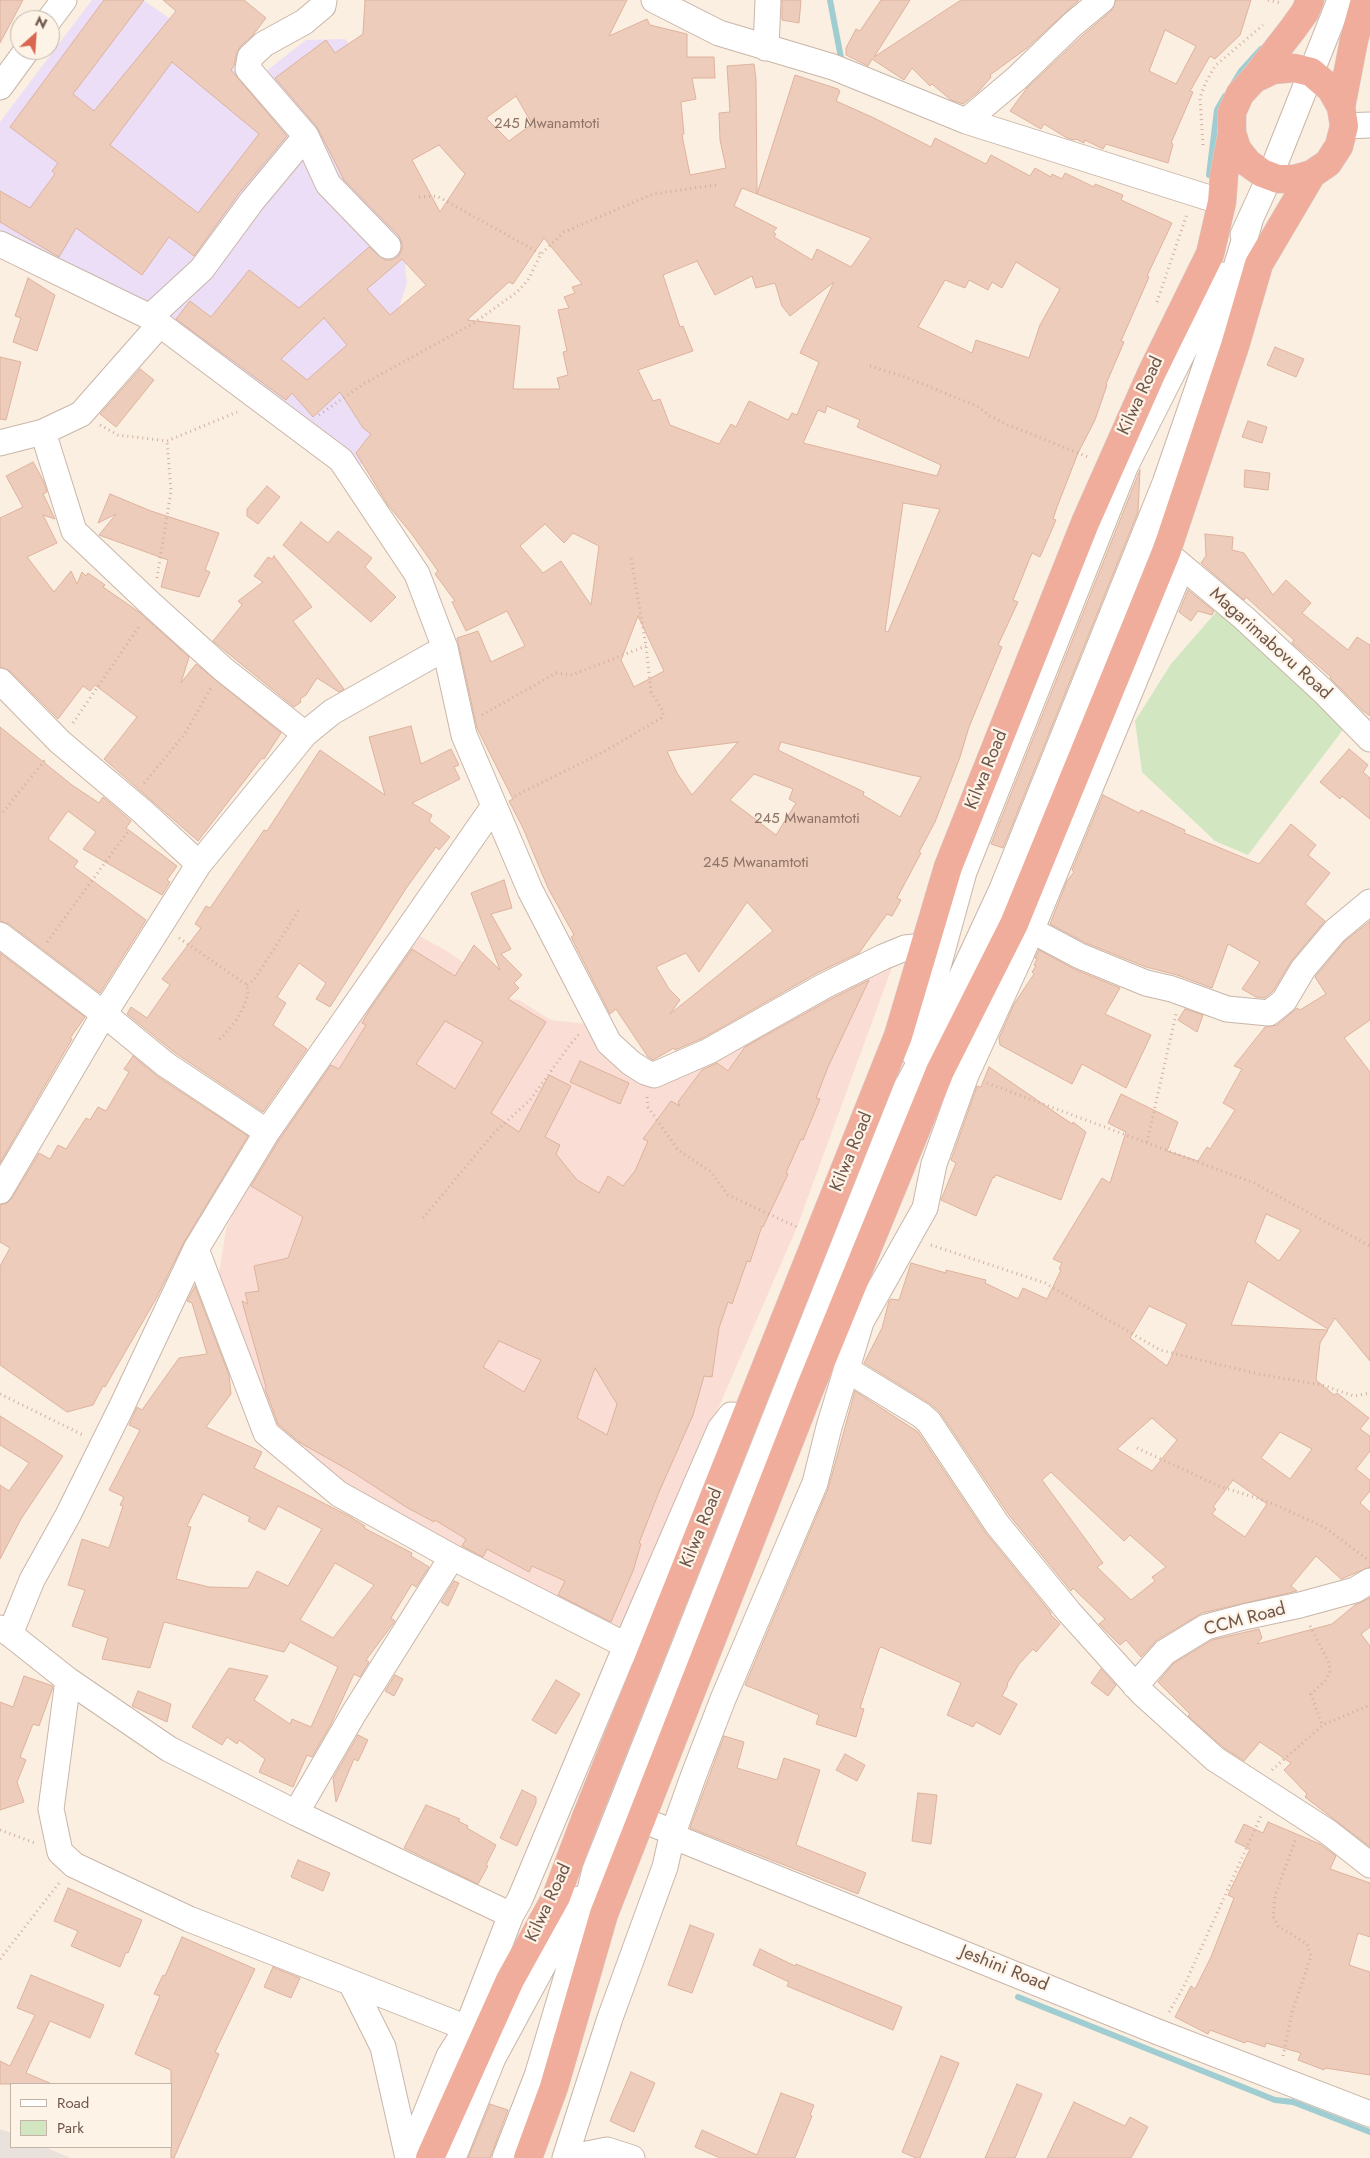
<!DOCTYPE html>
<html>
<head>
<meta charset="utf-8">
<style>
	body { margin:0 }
	#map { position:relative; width:1370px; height:2158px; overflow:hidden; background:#faefe1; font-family:Jost,sans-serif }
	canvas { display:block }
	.legend { position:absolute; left:10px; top:2083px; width:162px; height:65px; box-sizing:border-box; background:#fdf3e7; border:1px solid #c4b4a8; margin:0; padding:6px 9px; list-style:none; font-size:15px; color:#6f554a }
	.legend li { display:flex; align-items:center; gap:10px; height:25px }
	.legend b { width:25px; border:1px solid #c4b4a8 }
	.north { position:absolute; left:10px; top:10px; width:50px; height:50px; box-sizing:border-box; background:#fdf3e7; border:1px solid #c4b4a8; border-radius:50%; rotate:26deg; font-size:14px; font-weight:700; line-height:20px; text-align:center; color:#6f554a }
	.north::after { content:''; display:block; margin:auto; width:18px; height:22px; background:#db664f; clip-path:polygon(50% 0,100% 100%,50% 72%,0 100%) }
</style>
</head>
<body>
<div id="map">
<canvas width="1370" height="2158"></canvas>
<ul class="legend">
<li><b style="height:6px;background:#fff"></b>Road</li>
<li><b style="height:14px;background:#d2e6c1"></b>Park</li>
</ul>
<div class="north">N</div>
</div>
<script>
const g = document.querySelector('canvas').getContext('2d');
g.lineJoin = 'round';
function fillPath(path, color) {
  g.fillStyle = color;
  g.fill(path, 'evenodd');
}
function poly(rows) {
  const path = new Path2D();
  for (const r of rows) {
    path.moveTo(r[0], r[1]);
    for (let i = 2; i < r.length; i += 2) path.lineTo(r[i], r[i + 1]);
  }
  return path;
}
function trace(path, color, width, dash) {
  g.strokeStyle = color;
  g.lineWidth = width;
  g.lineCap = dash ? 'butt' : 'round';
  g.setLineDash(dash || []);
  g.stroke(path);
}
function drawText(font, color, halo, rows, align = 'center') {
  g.font = font + ' Jost,sans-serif';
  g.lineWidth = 4.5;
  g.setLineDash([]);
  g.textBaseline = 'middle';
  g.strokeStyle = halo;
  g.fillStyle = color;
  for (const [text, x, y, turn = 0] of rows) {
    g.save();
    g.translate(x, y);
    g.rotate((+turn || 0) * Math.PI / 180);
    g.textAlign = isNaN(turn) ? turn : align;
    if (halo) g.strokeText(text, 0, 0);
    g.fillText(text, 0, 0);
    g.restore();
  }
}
const commercial = poly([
	[414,933,447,951,474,970,503,998,519,1000,551,1020,597,1025,656,1085,901,943,797,1227,618,1639,414,1531,276,1440,219,1274,226,1229,253,1169,337,1056]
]);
const industrial = poly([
	[0,2129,11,2133,11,2147,44,2147,71,2158,0,2158]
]);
const education = poly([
	[92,0,143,0,172,20,251,83,306,40,345,39,405,117,412,235,405,267,407,283,397,313,371,459,354,468,162,331,0,239,0,122]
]);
const green = poly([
	[1217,611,1345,727,1248,855,1215,841,1142,772,1135,721,1171,664]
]);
const stream = poly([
	[830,0,841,58,847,63],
	[1233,84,1241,71,1261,49],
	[1209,175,1217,110,1225,96],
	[1018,1997,1275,2100,1293,2102,1370,2132]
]);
const building = poly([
	[0,0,23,0,0,43,0,0],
	[104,0,144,0,73,94,94,111,176,11,163,0,244,0,266,18,253,35,240,47,236,55,234,66,231,70,287,136,240,192,194,256,169,237,142,275,76,228,59,257,0,222,0,191,30,208,55,174,52,171,58,163,10,127,104,0],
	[172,62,259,134,198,213,110,145,172,62],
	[365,0,627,0,609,36,647,19,650,25,687,34,687,57,714,57,715,78,692,78,696,99,681,102,684,134,682,135,690,175,726,168,720,140,719,113,730,112,727,66,754,64,756,79,757,194,742,188,734,206,777,228,773,232,776,234,774,237,812,260,817,249,851,267,871,238,757,194,795,75,838,89,840,91,836,101,874,118,931,147,935,138,986,164,991,155,1030,176,1035,168,1051,177,1052,174,1062,179,1065,173,1094,187,1095,184,1123,195,1121,200,1172,223,1147,276,1149,277,1121,341,1124,342,1106,384,1107,385,1095,420,1078,453,1057,507,1053,519,1056,520,1040,557,1032,553,1013,600,1018,602,998,645,1002,647,969,727,960,757,935,822,919,852,921,853,897,898,901,900,892,916,887,914,859,953,817,973,703,1038,675,1050,674,1048,653,1060,648,1057,616,1009,610,1014,571,937,574,935,548,888,523,828,509,801,513,799,477,728,457,638,478,631,491,662,525,646,507,611,466,631,452,602,455,601,435,574,438,571,411,533,388,505,356,453,371,434,363,428,340,392,313,417,292,393,286,400,176,319,190,301,211,317,249,270,299,308,369,247,385,260,392,260,398,257,402,250,402,243,399,236,344,180,317,127,275,78,326,40,335,53,363,34,365,0],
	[516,96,532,124,509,141,486,118,516,96],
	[439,145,465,174,440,212,412,160,439,145],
	[544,238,582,284,572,287,575,293,564,297,569,308,558,310,567,351,563,352,568,375,557,378,560,389,513,389,520,326,467,320,509,282,513,284,544,238],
	[402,259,426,285,390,315,367,289,402,259],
	[697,261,715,295,752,276,756,288,775,283,782,306,790,316,834,282,800,353,819,362,797,415,792,413,788,420,749,401,736,427,731,424,719,444,670,425,660,399,653,401,638,370,693,351,683,326,680,327,663,275,697,261],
	[1016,262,1060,289,1040,325,1029,358,976,340,972,353,918,327,945,280,965,288,969,280,988,290,992,282,1002,288,1016,262],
	[324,318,347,345,307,380,281,359,324,318],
	[827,406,860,420,857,427,941,465,937,476,803,443,818,410,825,413,827,406],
	[903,503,940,509,888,632,885,631,903,503],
	[545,524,564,543,573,533,599,546,591,605,561,561,543,573,520,546,545,524],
	[638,616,664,671,634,687,621,660,638,616],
	[738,742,692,795,677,773,667,751,738,742],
	[781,742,907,774,921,777,900,817,863,795,864,792,778,750,781,742],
	[754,774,793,789,789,799,796,803,776,835,730,800,754,774],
	[747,902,773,931,670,1014,680,1000,669,989,656,967,686,953,699,972,747,902],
	[782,0,801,0,799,23,782,20,782,0],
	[881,0,910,0,874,57,961,0,1079,0,1027,48,990,75,991,77,978,92,963,104,951,100,932,84,930,86,912,68,904,80,872,59,868,66,846,55,846,48,856,29,860,31,881,0],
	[1116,0,1251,0,1240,35,1215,59,1210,56,1190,91,1193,92,1171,143,1173,144,1168,163,1106,144,1103,149,1085,140,1084,143,1076,139,1074,140,1067,138,1044,124,1041,129,1010,111,1027,88,1083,35,1111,11,1116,0],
	[1165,30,1196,46,1176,84,1149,71,1165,30],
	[28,278,55,295,37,351,13,342,21,318,15,316,28,278],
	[1275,347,1304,359,1296,377,1267,365,1275,347],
	[0,357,21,362,6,420,0,419,0,357],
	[140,369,154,380,116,427,100,414,140,369],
	[1248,421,1267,427,1262,443,1242,437,1248,421],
	[33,462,43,480,47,492,43,494,55,519,43,515,57,543,27,557,54,592,71,571,77,584,82,572,86,576,88,573,105,585,103,587,139,612,189,657,181,683,196,664,281,733,264,759,262,758,198,841,104,759,137,717,95,685,90,691,83,686,58,719,10,671,0,667,0,518,23,507,6,476,33,462],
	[1140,470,1138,512,1003,848,991,844,1140,470],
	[1245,470,1270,473,1268,490,1244,487,1245,470],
	[267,486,280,497,258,524,247,516,247,509,267,486],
	[110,494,151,511,219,533,205,570,210,572,199,597,161,587,168,560,99,535,116,514,98,523,110,494],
	[301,522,328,543,338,531,372,558,365,567,396,597,371,622,283,545,301,522],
	[1205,534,1233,537,1232,550,1244,553,1273,595,1286,580,1311,603,1302,613,1348,650,1357,637,1370,645,1370,716,1362,710,1330,678,1331,677,1292,643,1294,640,1246,597,1244,600,1201,563,1206,556,1205,534],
	[274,556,312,607,293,621,344,689,339,692,317,678,306,695,300,699,301,702,294,707,213,641,242,605,238,601,263,582,254,576,268,557,272,559,274,556],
	[1188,590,1214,611,1212,615,1198,611,1191,621,1179,612,1188,590],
	[411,726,421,764,451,749,459,765,454,767,460,779,412,803,432,815,429,821,450,837,439,850,436,847,407,887,330,1007,316,999,326,983,299,963,277,997,286,1003,273,1025,307,1049,263,1112,174,1052,127,1014,131,1007,147,1018,170,985,162,979,201,928,195,924,206,906,210,908,264,830,267,831,320,750,385,795,369,737,411,726],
	[0,727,72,785,99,803,103,797,131,821,126,828,177,866,167,880,170,882,162,895,83,849,96,832,68,811,49,837,48,839,78,861,74,867,146,920,100,993,9,924,0,921,0,727],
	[1349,749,1368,765,1363,772,1370,778,1370,819,1342,796,1340,799,1320,782,1349,749],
	[1103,795,1139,813,1141,810,1185,830,1184,833,1259,864,1291,824,1316,845,1308,855,1330,873,1305,904,1325,921,1292,960,1273,991,1265,998,1256,997,1242,989,1260,962,1228,944,1212,988,1177,975,1146,967,1086,943,1050,924,1067,881,1074,872,1072,870,1103,795],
	[504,880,512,908,491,914,511,949,501,954,522,975,514,983,519,988,508,999,546,1022,491,1113,519,1132,549,1075,571,1086,545,1137,560,1145,556,1154,577,1180,599,1193,608,1176,623,1186,635,1171,648,1141,643,1139,671,1101,680,1106,678,1102,702,1070,717,1063,728,1071,745,1047,831,999,869,980,828,1067,816,1098,820,1099,803,1140,801,1139,786,1173,788,1174,763,1227,762,1226,750,1262,747,1261,732,1304,728,1302,719,1328,712,1377,704,1376,693,1415,659,1492,639,1543,641,1544,633,1571,611,1622,558,1595,565,1581,532,1566,529,1572,487,1549,483,1557,462,1546,466,1539,435,1520,434,1522,406,1507,354,1473,299,1442,278,1424,265,1389,266,1387,242,1301,248,1304,245,1293,259,1291,254,1266,288,1258,303,1217,251,1186,279,1140,331,1065,339,1069,366,1025,362,1023,370,1009,412,949,455,976,474,945,500,970,471,893,504,880],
	[445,1021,483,1042,455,1089,416,1064,445,1021],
	[499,1341,541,1360,524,1392,483,1367,499,1341],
	[595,1368,617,1404,607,1435,577,1418,595,1368],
	[1370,921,1370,1020,1344,1038,1370,1072,1370,1361,1335,1318,1328,1329,1248,1281,1231,1325,1328,1330,1320,1343,1316,1380,1334,1395,1337,1393,1369,1418,1360,1429,1370,1436,1370,1451,1356,1469,1370,1480,1370,1491,1360,1503,1370,1512,1370,1567,1341,1579,1316,1556,1291,1586,1297,1591,1202,1613,1157,1640,1141,1657,1126,1640,1120,1645,1099,1624,1105,1619,1073,1588,1071,1591,1009,1515,939,1411,929,1403,864,1363,882,1328,889,1301,891,1299,899,1300,911,1263,946,1273,946,1270,986,1280,985,1283,1018,1299,1023,1288,1047,1299,1061,1270,1059,1269,1062,1263,1053,1259,1102,1178,1110,1183,1126,1132,1108,1123,1121,1094,1178,1122,1167,1151,1198,1161,1207,1147,1210,1149,1235,1110,1223,1103,1242,1069,1234,1066,1265,1027,1277,1025,1297,1008,1300,1010,1326,994,1315,977,1345,941,1370,921],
	[1266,1214,1301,1230,1279,1261,1255,1242,1266,1214],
	[1149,1306,1187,1324,1167,1366,1130,1338,1149,1306],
	[1152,1418,1177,1440,1152,1471,1117,1449,1152,1418],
	[1280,1432,1312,1449,1290,1479,1261,1458,1280,1432],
	[1051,1472,1124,1541,1130,1535,1166,1567,1152,1577,1155,1581,1131,1600,1097,1567,1103,1563,1042,1480,1051,1472],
	[1233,1480,1267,1504,1245,1537,1212,1514,1216,1509,1213,1507,1233,1480],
	[1039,950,1074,969,1120,988,1105,1014,1151,1035,1126,1088,1082,1064,1072,1084,1000,1045,999,1038,1014,1004,1034,974,1032,972,1036,966,1034,965,1037,959,1035,958,1039,950],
	[0,953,85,1017,70,1038,72,1039,0,1163,0,953],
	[1185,1009,1203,1015,1197,1032,1178,1020,1185,1009],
	[133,1056,157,1076,248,1136,184,1242,157,1297,105,1387,103,1386,93,1405,67,1412,0,1365,0,1266,10,1248,0,1242,0,1205,7,1203,12,1198,39,1153,50,1159,58,1145,66,1149,86,1118,90,1120,98,1107,106,1111,129,1072,124,1069,133,1056],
	[580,1061,629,1083,620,1104,570,1082,580,1061],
	[989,1067,1072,1124,1073,1122,1086,1132,1061,1200,996,1175,994,1178,993,1177,976,1216,941,1200,956,1163,951,1160,977,1086,981,1087,989,1067],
	[195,1286,229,1375,231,1394,206,1427,262,1452,254,1468,349,1516,365,1526,364,1528,412,1553,411,1556,429,1567,416,1587,412,1584,391,1618,395,1621,366,1660,369,1662,360,1677,354,1674,331,1724,312,1757,307,1755,293,1787,259,1772,265,1759,239,1740,237,1744,227,1737,222,1745,192,1727,229,1668,268,1676,254,1700,290,1724,292,1719,311,1727,338,1667,290,1642,284,1652,164,1622,150,1668,102,1659,108,1638,72,1626,85,1590,68,1585,82,1539,109,1548,123,1506,120,1505,124,1497,109,1490,140,1430,129,1425,137,1407,142,1410,179,1358,207,1354,192,1303,187,1301,195,1286],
	[203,1494,250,1517,248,1521,265,1530,278,1506,322,1529,288,1586,257,1571,248,1588,209,1587,176,1579,191,1527,187,1526,203,1494],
	[335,1563,374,1585,333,1638,300,1620,335,1563],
	[855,1391,918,1432,985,1532,1051,1613,1050,1614,1060,1624,1036,1652,1033,1649,1019,1664,1007,1684,1008,1685,1002,1696,1017,1704,1000,1735,976,1722,973,1727,947,1715,961,1683,881,1647,879,1649,860,1708,864,1709,856,1737,816,1724,819,1715,745,1685,828,1489,855,1391],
	[0,1416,63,1456,21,1519,0,1559,0,1485,9,1491,29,1463,0,1445,0,1416],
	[454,1581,459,1583,448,1606,441,1602,454,1581],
	[1370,1598,1370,1627,1361,1634,1370,1646,1370,1847,1305,1797,1307,1794,1284,1770,1291,1763,1260,1742,1244,1761,1224,1748,1188,1716,1190,1714,1158,1682,1174,1663,1212,1640,1259,1629,1262,1638,1257,1644,1332,1624,1355,1605,1370,1598],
	[1101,1669,1116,1685,1108,1696,1091,1683,1101,1669],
	[395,1675,403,1679,394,1696,385,1691,395,1675],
	[24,1676,53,1686,52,1690,39,1726,33,1724,20,1757,26,1760,17,1782,24,1802,0,1810,0,1702,13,1707,24,1676],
	[556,1680,580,1694,556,1734,532,1720,556,1680],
	[138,1691,171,1704,167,1722,132,1706,138,1691],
	[358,1735,368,1740,358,1761,354,1759,336,1802,333,1778,358,1735],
	[724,1736,744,1742,737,1768,777,1780,784,1758,820,1770,796,1845,866,1873,858,1894,690,1828,724,1736],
	[845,1754,865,1765,857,1781,836,1770,845,1754],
	[522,1790,536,1797,536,1803,517,1846,500,1838,522,1790],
	[918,1793,937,1795,931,1844,912,1841,918,1793],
	[426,1805,460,1819,458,1821,468,1826,467,1828,496,1845,486,1865,488,1866,478,1884,404,1848,426,1805],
	[1268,1822,1320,1844,1336,1856,1330,1869,1370,1883,1370,1937,1358,1933,1349,1965,1370,1972,1370,2075,1325,2068,1324,2070,1298,2060,1301,2053,1266,2043,1265,2047,1247,2041,1245,2043,1210,2030,1208,2034,1175,2017,1191,1986,1195,1989,1211,1957,1234,1898,1228,1895,1250,1849,1235,1842,1244,1824,1263,1833,1268,1822],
	[298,1860,330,1873,323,1891,291,1877,298,1860],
	[68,1888,142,1920,128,1953,126,1952,120,1967,71,1946,78,1931,54,1921,68,1888],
	[690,1925,714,1934,692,1993,668,1985,690,1925],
	[182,1937,255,1969,215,2052,219,2054,174,2158,171,2158,171,2070,135,2054,160,1996,154,1994,163,1975,165,1976,182,1937],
	[760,1949,795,1966,796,1964,902,2007,893,2030,787,1986,789,1982,753,1965,760,1949],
	[273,1967,300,1978,291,1998,264,1987,273,1967],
	[31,1975,104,2005,90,2038,50,2021,26,2073,52,2084,0,2084,0,2061,10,2066,35,2015,17,2008,31,1975],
	[941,2056,959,2063,920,2158,916,2158,902,2152,941,2056],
	[631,2072,655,2083,634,2132,610,2121,631,2072],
	[1017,2084,1042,2094,1015,2158,985,2158,1017,2084],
	[781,2093,814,2105,810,2115,812,2116,795,2158,720,2158,695,2147,702,2130,757,2155,781,2093],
	[1074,2102,1125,2126,1130,2117,1148,2127,1131,2158,1047,2158,1074,2102],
	[490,2104,508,2110,490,2158,468,2158,490,2104]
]);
const path = poly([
	[1268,0,1281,3],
	[1203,145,1200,97,1206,82,1215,66,1263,25],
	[419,197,437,196,541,254],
	[1157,302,1187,214],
	[870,366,905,377,977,406,990,416,1006,424,1088,457],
	[319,415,365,383,474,323,517,292,528,280,541,254,564,232,653,194,716,185],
	[100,425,118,435,167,441,237,412],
	[157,578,171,491,167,441],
	[482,715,556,673,572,675,646,646],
	[73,723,140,625],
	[144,783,184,735,211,688],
	[515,796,605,751,661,718,663,715,663,711,651,692,646,646,631,557],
	[3,812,45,760],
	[179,938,247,985,248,994,244,1006,236,1021,219,1040],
	[47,942,129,830],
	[247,985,254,980,299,910],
	[987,1083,1254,1183,1370,1246],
	[647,1097,648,1107,678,1150,711,1172,728,1195,797,1227],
	[1147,1142,1176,1014],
	[423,1218,494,1133,530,1100,569,1046,580,1033],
	[931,1245,1045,1283,1160,1350,1258,1374,1322,1385,1354,1396,1370,1393],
	[0,1394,83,1435],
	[1137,1448,1219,1486,1269,1502,1324,1527,1367,1559],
	[1310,1626,1329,1663,1330,1673,1325,1681,1311,1694,1322,1725],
	[1272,1770,1323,1725,1370,1705],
	[0,1830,35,1843],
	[0,1959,59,1883],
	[1169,2012,1184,1986,1261,1816],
	[1283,2056,1292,2012,1311,1956,1307,1944,1278,1926,1273,1916,1275,1896,1296,1838]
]);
const minor = poly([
	[324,0,323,6,304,22,264,44,250,57,248,69,306,136,328,184,388,246],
	[654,0,719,33,833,67,966,121,1222,202],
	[49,20,64,0],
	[766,48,768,0],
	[0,87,27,50],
	[966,121,1017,78,1073,24,1102,0],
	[1344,126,1370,125],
	[1243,235,1270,176,1340,0],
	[0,244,150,317,341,460,417,574,445,648,464,735,530,890,609,1043,631,1063,645,1072,654,1075,709,1051,824,986,883,957,905,948,924,946],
	[150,317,202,269,252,201,306,136],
	[43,432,74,531,152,605,223,669,305,734],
	[0,443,43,432,81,414,154,331,159,323],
	[1170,556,1244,618,1324,692,1370,739],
	[0,681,60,742,142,811,199,864],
	[1016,925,1031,930,1080,956,1146,983,1172,989,1227,1009,1269,1013,1284,1001,1303,969,1335,931,1370,902],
	[0,935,104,1014,165,1064,267,1132],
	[914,1054,964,872,1126,465,1222,275],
	[0,1191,104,1014,199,864,305,734,332,712,445,648],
	[196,1249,266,1433,339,1494,452,1557,641,1653],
	[846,1369,921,1415,929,1422,997,1524,1069,1612,1142,1693,1215,1759,1328,1832,1370,1865],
	[0,1628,10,1634,68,1680,169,1749,296,1813,511,1915],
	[10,1634,32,1580,68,1515,121,1408,196,1249,267,1132,494,806],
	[68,1680,51,1809,60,1852,74,1865,189,1919,467,2028],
	[1135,1686,1165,1652,1206,1627,1244,1617,1300,1605,1355,1590,1370,1581],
	[296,1813,354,1713,452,1557],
	[640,1819,665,1829,672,1836,1158,2032,1370,2114],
	[351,1983,383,2047,408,2158],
	[408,2158,449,2056,467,2028,511,1915,520,1899,626,1646,720,1429,731,1415,747,1416],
	[453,2158,493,2058,579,1899],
	[505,2158,537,2076,577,1942,595,1870,906,1088,933,1038,1002,889,1165,483,1213,344,1250,221],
	[565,2158,610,2018,665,1867,672,1836,693,1777,723,1699,815,1483,829,1427,861,1322,925,1208,934,1164,966,1075,1021,955,1182,566],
	[568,2158,607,2150,632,2158]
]);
const highway = poly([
	[1254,79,1292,30,1305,12,1310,0],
	[1341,107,1331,89,1311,72,1294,68,1273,70,1254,79,1240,94,1232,112,1232,133,1237,149,1248,163,1262,173,1278,179,1295,179,1312,174,1328,163,1339,146,1344,126,1341,107,1354,40,1365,0],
	[430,2158,510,1980,556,1897,585,1820,898,1036,948,867,1085,523,1152,372,1210,254,1222,202,1224,175,1232,133],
	[528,2158,554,2087,604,1914,811,1386,940,1071,1014,924,1166,553,1235,346,1259,264,1312,174]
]);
const numberNames = [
	["245 Mwanamtoti",547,124],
	["245 Mwanamtoti",807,819],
	["245 Mwanamtoti",756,863]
];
const streetNames = [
	["Kilwa Road",1141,396,-65],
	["Magarimabovu Road",1270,644,42],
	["Kilwa Road",987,770,-68],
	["Kilwa Road",852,1152,-68],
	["Kilwa Road",702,1528,-68],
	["CCM Road",1245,1620,-15],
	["Kilwa Road",549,1903,-65],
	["Jeshini Road",1004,1969,22]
];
fillPath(commercial, '#faded5');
fillPath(industrial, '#e9e2dc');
fillPath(education, '#ecdef6');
fillPath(green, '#d2e6c1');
trace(stream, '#9fcdd2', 6);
fillPath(building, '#edccbb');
trace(building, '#deb29d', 1);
trace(minor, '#c9b6a9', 27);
trace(highway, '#d7cfcc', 29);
trace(path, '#d1b09f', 3, [1, 4]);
trace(minor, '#fff', 25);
trace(highway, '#f0ad9c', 28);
drawText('15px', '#8e7366', null, numberNames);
drawText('18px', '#6f554a', '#fdf3e7', streetNames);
</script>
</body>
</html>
